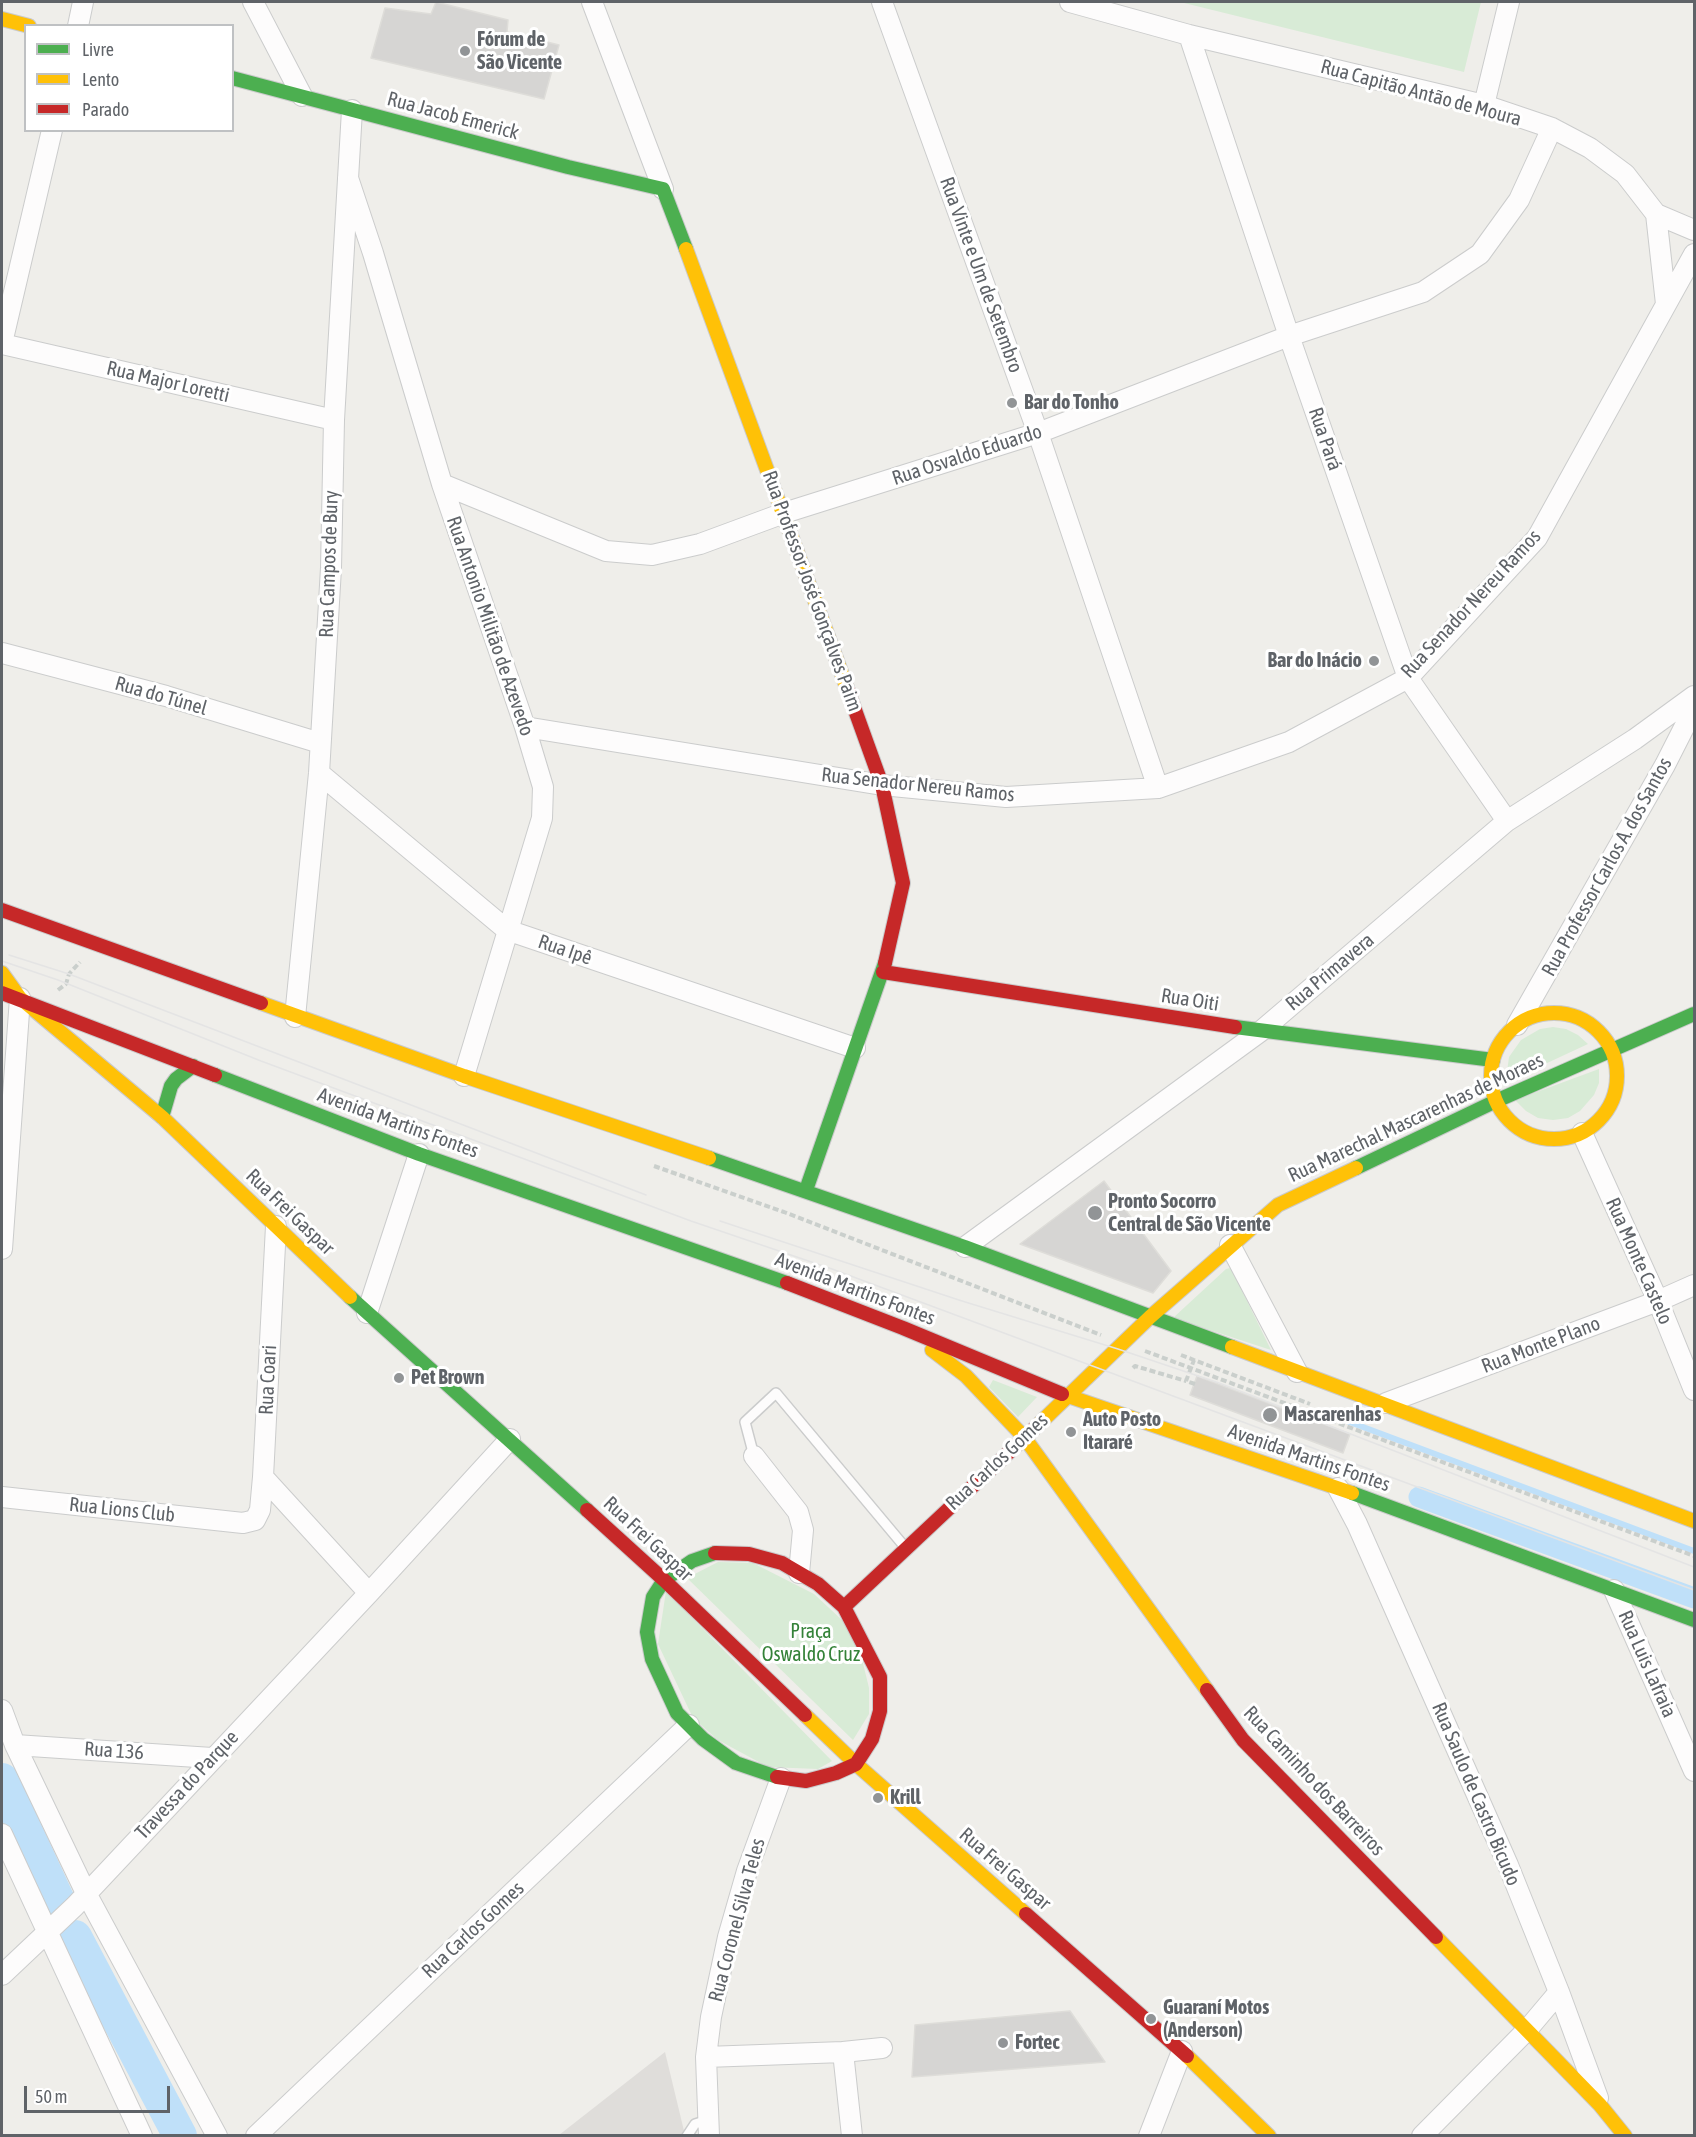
<!DOCTYPE html>
<html>
<head>
<meta charset="utf-8">
<style>
	body { margin:0 }
	#map { position:relative; width:1696px; height:2137px; overflow:hidden; background:#efeeea; font-family:"Asap Condensed",sans-serif }
	canvas { display:block }
	.frame { position:absolute; inset:0; border:3px solid #5f6368; pointer-events:none }
	.legend { position:absolute; left:24px; top:24px; width:210px; height:108px; box-sizing:border-box; background:#fff; border:2px solid #bfc1c3; margin:0; padding:8px 10px; list-style:none; font-size:18px; color:#5f6368 }
	.legend li { display:flex; align-items:center; gap:12px; height:30px }
	.legend b { width:30px; border:2px solid #bfc1c3 }
	.scale { position:absolute; left:24px; top:2086px; width:146px; height:27px; box-sizing:border-box; border:3px solid #5f6368; border-top:0; padding-left:8px; font-size:18px; line-height:21px; white-space:nowrap; color:#5f6368; -webkit-text-stroke:4px #fff; paint-order:stroke }
</style>
</head>
<body>
<div id="map">
<canvas width="1696" height="2137"></canvas>
<div class="frame"></div>
<ul class="legend">
<li><b style="height:8px;background:#4caf50"></b>Livre</li>
<li><b style="height:8px;background:#ffc107"></b>Lento</li>
<li><b style="height:8px;background:#c62828"></b>Parado</li>
</ul>
<div class="scale">50 m</div>
</div>
<script>
const g = document.querySelector('canvas').getContext('2d');
g.lineJoin = 'round';
function fillPath(path, color) {
  g.fillStyle = color;
  g.fill(path, 'evenodd');
}
function poly(rows) {
  const path = new Path2D();
  for (const r of rows) {
    if (r.length === 3) {
      path.moveTo(r[0] + r[2], r[1]);
      path.arc(r[0], r[1], r[2], 0, 2 * Math.PI);
      continue;
    }
    path.moveTo(r[0], r[1]);
    for (let i = 2; i < r.length; i += 2) path.lineTo(r[i], r[i + 1]);
  }
  return path;
}
function trace(path, color, width, dash) {
  g.strokeStyle = color;
  g.lineWidth = width;
  g.lineCap = dash ? 'butt' : 'round';
  g.setLineDash(dash || []);
  g.stroke(path);
}
function drawText(font, color, halo, rows, align = 'center') {
  g.font = font + ' "Asap Condensed",sans-serif';
  g.lineWidth = 6;
  g.setLineDash([]);
  g.textBaseline = 'middle';
  g.strokeStyle = halo;
  g.fillStyle = color;
  for (const [text, x, y, turn = 0] of rows) {
    g.save();
    g.translate(x, y);
    g.rotate((+turn || 0) * Math.PI / 180);
    g.textAlign = isNaN(turn) ? turn : align;
    if (halo) g.strokeText(text, 0, 0);
    g.fillText(text, 0, 0);
    g.restore();
  }
}
const industrial = poly([
	[665,2052,685,2135,559,2135]
]);
const green = poly([
	[1180,2,1481,2,1464,72],
	[1553,1027,1566,1029,1578,1035,1588,1044,1545,1064,1506,1079,1509,1057,1521,1040,1540,1029],
	[1599,1069,1599,1083,1594,1095,1580,1111,1568,1118,1553,1120,1538,1118,1526,1111,1515,1100],
	[1230,1268,1232,1270,1271,1350,1173,1318,1226,1269],
	[993,1380,1037,1397,1018,1417,989,1387],
	[718,1562,753,1563,814,1594,842,1620,861,1655,869,1688,869,1714,853,1740,687,1578],
	[666,1591,832,1761,818,1769,768,1767,718,1740,693,1718,658,1644]
]);
const stream = poly([
	[1339,1418,1694,1551]
]);
const canal = poly([
	[1419,1497,1694,1598]
]);
const river = poly([
	[2,1780,59,1903],
	[75,1937,180,2136]
]);
const building = poly([
	[436,2,508,20,507,32,559,45,544,99,371,58,385,8,431,14,436,2],
	[1104,1181,1171,1271,1153,1293,1020,1244,1104,1181],
	[1197,1376,1350,1434,1343,1453,1190,1395,1197,1376],
	[1070,2011,1105,2062,912,2077,915,2025,1070,2011]
]);
const path = poly([
	[58,990,66,984,69,974,80,962],
	[654,1166,784,1212,1101,1335],
	[1145,1351,1694,1556],
	[1181,1355,1194,1360],
	[1133,1368,1135,1366,1186,1381],
	[1195,1384,1186,1381,1194,1360,1310,1404]
]);
const lane = poly([
	[754,1456,745,1422,776,1393,904,1546],
	[687,2136,695,2124,708,2120]
]);
const street = poly([
	[253,2,302,96],
	[592,2,663,189],
	[882,2,1038,433,1158,788],
	[1070,2,1189,35,1484,105,1552,128,1590,148,1625,174,1656,214,1666,304],
	[78,26,83,2],
	[1189,35,1289,336,1408,678,1507,821],
	[1484,105,1509,2],
	[348,178,373,253,442,484,525,727,543,787,542,818,464,1076],
	[1656,214,1694,230],
	[2,343,52,130],
	[2,344,334,420],
	[442,484,606,551,652,555,700,544,784,513,1038,433,1289,336,1423,292,1480,254,1519,200,1552,128],
	[2,653,166,696,320,743],
	[525,727,882,785,1006,797,1158,788,1289,742,1408,678,1537,538,1694,254],
	[319,773,507,930,855,1048],
	[295,1017,319,773,331,568,334,420,352,110],
	[1517,1025,1665,765,1694,708],
	[1582,1133,1658,1301,1694,1390],
	[1230,1245,1297,1372],
	[965,1247,1261,1031,1507,821,1635,739,1694,696],
	[2,1249,20,998],
	[367,1313,419,1154],
	[1386,1403,1658,1301,1694,1285],
	[754,1456,798,1512,803,1530,799,1573],
	[263,1477,369,1593],
	[1338,1488,1357,1524,1508,1865,1559,1992,1598,2098],
	[2,1497,243,1523,255,1520,260,1510,263,1477,276,1226],
	[1614,1590,1694,1771],
	[2,1710,15,1745,86,1893,217,2136],
	[15,1745,212,1758],
	[2,1834,142,2136],
	[2,1975,75,1906,369,1593,510,1439],
	[843,2052,852,2136],
	[706,2057,843,2052,882,2048],
	[256,2136,689,1725],
	[709,2136,706,2057,711,2017,728,1937,747,1871,781,1778],
	[1149,2136,1182,2051],
	[1422,2136,1527,2030,1559,1992]
]);
const fast = poly([
	[232,78,568,167,663,189,686,249],
	[1235,1027,1493,1060],
	[215,1075,419,1154,787,1283],
	[162,1117,171,1086,176,1079,193,1066],
	[709,1158,965,1247,1232,1347],
	[1356,1168,1496,1101,1694,1014],
	[806,1190,885,963],
	[350,1297,587,1510],
	[1352,1493,1694,1620],
	[715,1553,692,1561,664,1580,653,1597,647,1632,652,1659,677,1713,703,1739,736,1763,777,1777]
]);
const slow = poly([
	[2,19,29,26],
	[686,249,847,688],
	[2,973,20,998,162,1117,350,1297],
	[261,1003,464,1076,709,1158],
	[1554,1076,63],
	[1232,1347,1694,1521],
	[932,1350,966,1376,1024,1437,1207,1690],
	[1062,1394,1352,1493],
	[1038,1425,1150,1317,1278,1205,1356,1168],
	[805,1715,856,1764,1026,1914],
	[1436,1937,1600,2105,1625,2136],
	[1187,2056,1269,2136]
]);
const jam = poly([
	[847,688,882,785,903,883,885,963],
	[2,910,261,1003],
	[883,972,1235,1027],
	[2,993,215,1075],
	[787,1283,903,1328,1062,1394],
	[587,1510,664,1580,805,1715],
	[715,1553,749,1554,782,1563,818,1584,844,1607,880,1677,880,1711,872,1739,856,1764,836,1773,806,1781,777,1777],
	[844,1607,1038,1425],
	[1207,1690,1243,1740,1436,1937],
	[1026,1914,1187,2056]
]);
const tram = poly([
	[9,955,69,974,646,1195],
	[2,961,58,980,261,1061,691,1221,832,1269,1694,1590],
	[720,1221,962,1301,1118,1349,1219,1383,1694,1567]
]);
const markers = [
	[465,51,6,"#919496"],
	[1012,403,6,"#919496"],
	[1374,661,6,"#919496"],
	[1095,1213,8,"#919496"],
	[399,1378,6,"#919496"],
	[1270,1415,8,"#919496"],
	[1071,1432,6,"#919496"],
	[878,1798,6,"#919496"],
	[1151,2019,6,"#919496"],
	[1003,2043,6,"#919496"]
];
const poiNames = [
	["Fórum de",477,40],
	["São Vicente",477,63],
	["Bar do Tonho",1024,403],
	["Bar do Inácio",1362,661,"right"],
	["Pronto Socorro",1108,1202],
	["Central de São Vicente",1108,1225],
	["Pet Brown",411,1378],
	["Mascarenhas",1284,1415],
	["Auto Posto",1083,1420],
	["Itararé",1083,1443],
	["Krill",890,1798],
	["Guaraní Motos",1163,2008],
	["(Anderson)",1163,2031],
	["Fortec",1015,2043]
];
const streetNames = [
	["Rua Capitão Antão de Moura",1421,93,15],
	["Rua Jacob Emerick",453,116,15],
	["Rua Vinte e Um de Setembro",981,275,70],
	["Rua Major Loretti",168,382,13],
	["Rua Pará",1325,439,71],
	["Rua Osvaldo Eduardo",967,455,-18],
	["Rua Campos de Bury",329,564,-88],
	["Rua Professor José Gonçalves Paim",812,591,70],
	["Rua Senador Nereu Ramos",1471,604,-47],
	["Rua Antonio Militão de Azevedo",490,626,71],
	["Rua do Túnel",161,696,16],
	["Rua Senador Nereu Ramos",918,785,6],
	["Rua Professor Carlos A. dos Santos",1607,867,-61],
	["Rua Ipê",565,950,19],
	["Rua Primavera",1330,972,-40],
	["Rua Oiti",1190,1000,9],
	["Rua Marechal Mascarenhas de Moraes",1416,1118,-25],
	["Avenida Martins Fontes",398,1123,20],
	["Rua Frei Gaspar",290,1212,44],
	["Rua Monte Castelo",1639,1261,66],
	["Avenida Martins Fontes",855,1289,21],
	["Rua Monte Plano",1541,1345,-21],
	["Rua Coari",268,1380,-87],
	["Avenida Martins Fontes",1309,1458,19],
	["Rua Carlos Gomes",997,1462,-43],
	["Rua Lions Club",122,1510,6],
	["Rua Frei Gaspar",648,1539,43],
	["Rua Luis Lafraia",1647,1664,66],
	["Rua 136",114,1751,4],
	["Rua Caminho dos Barreiros",1314,1781,47],
	["Travessa do Parque",187,1785,-47],
	["Rua Saulo de Castro Bicudo",1476,1794,67],
	["Rua Frei Gaspar",1005,1869,41],
	["Rua Coronel Silva Teles",737,1920,-75],
	["Rua Carlos Gomes",473,1930,-43]
];
const parkNames = [
	["Praça",811,1632],
	["Oswaldo Cruz",811,1655]
];
fillPath(industrial, '#dfddda');
fillPath(green, '#d8ebd6');
trace(stream, '#bfe0f9', 6);
trace(canal, '#bfe0f9', 21);
trace(river, '#bfe0f9', 34);
fillPath(building, '#d6d5d3');
trace(building, '#deddd9', 1.5);
trace(lane, '#cbcccc', 12);
trace(street, '#cbcccc', 22);
trace(fast, '#cacacb', 16);
trace(slow, '#cacacb', 16);
trace(jam, '#cacacb', 16);
trace(path, '#cacfcc', 4, [6, 3]);
trace(lane, '#fdfcfc', 9);
trace(street, '#fdfcfc', 20);
trace(fast, '#4caf50', 14);
trace(slow, '#ffc107', 14);
trace(jam, '#c62828', 14);
trace(tram, '#e4e4e4', 1.5);
for (const [x, y, r, color] of markers) {
  const dot = new Path2D();
  dot.arc(x, y, r, 0, 2 * Math.PI);
  g.fillStyle = color;
  g.fill(dot);
  trace(dot, '#fff', 2);
}
drawText('bold 20px', '#5f6368', '#fff', poiNames, 'left');
drawText('20px', '#5f6368', '#fff', streetNames);
drawText('20px', '#348238', '#fff', parkNames);
</script>
</body>
</html>
